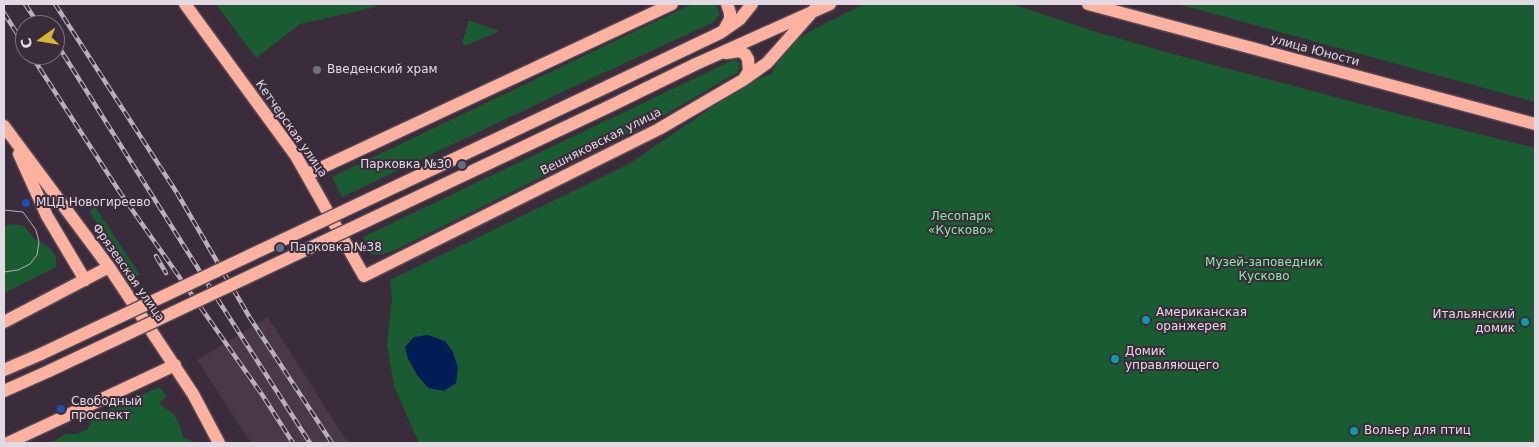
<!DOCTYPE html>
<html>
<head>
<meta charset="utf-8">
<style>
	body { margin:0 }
	#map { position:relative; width:1539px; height:447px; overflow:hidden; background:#3b2c3b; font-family:"DejaVu Sans",sans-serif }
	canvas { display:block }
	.frame { position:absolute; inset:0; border:5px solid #e2d9e2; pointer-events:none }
	.north { position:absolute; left:15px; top:15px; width:50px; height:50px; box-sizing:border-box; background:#3b2c3b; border:1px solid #7e717e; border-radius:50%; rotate:257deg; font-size:14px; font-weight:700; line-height:20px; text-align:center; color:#e2d9e2 }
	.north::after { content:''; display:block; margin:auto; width:18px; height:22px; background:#d5b535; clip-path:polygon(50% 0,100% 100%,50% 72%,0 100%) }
</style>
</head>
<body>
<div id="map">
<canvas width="1539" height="447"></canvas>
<div class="frame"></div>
<div class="north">С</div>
</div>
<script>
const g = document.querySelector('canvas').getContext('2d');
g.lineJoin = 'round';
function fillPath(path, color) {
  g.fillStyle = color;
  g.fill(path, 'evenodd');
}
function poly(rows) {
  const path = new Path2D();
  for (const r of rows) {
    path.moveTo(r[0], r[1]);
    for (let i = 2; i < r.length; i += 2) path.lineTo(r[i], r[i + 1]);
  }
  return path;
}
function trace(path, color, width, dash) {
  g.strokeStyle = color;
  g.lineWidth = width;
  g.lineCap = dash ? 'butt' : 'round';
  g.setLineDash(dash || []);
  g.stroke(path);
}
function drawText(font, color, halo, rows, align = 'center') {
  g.font = font + ' "DejaVu Sans",sans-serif';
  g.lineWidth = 4;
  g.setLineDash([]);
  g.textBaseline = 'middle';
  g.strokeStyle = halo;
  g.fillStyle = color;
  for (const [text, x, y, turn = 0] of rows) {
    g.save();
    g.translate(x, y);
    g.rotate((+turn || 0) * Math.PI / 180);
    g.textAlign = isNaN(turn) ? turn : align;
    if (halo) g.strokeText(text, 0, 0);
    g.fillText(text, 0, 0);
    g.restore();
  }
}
const built = poly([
	[268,317,348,443,251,443,197,360]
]);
const green = poly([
	[216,4,377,4,376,7,300,24,256,58],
	[692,4,715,4,719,11,719,16,712,23,577,85,342,197,332,177],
	[864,4,1012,4,1100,33,1169,53,1399,114,1535,148,1535,443,419,443,394,386,387,345,392,298,390,280,629,164,748,83,771,74,780,58,796,40,814,29],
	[1178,4,1535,4,1535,102],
	[469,20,499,31,466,46,462,43],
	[733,60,737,60,740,65,738,72,654,121,393,251,378,255,371,254,363,237],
	[94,205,140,275,133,278,90,213],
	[11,224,24,226,33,238,50,248,56,257,56,267,4,293,4,226],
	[160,388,164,392,166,397,160,402,161,405,174,414,180,425,183,437,196,443,40,443,55,441,65,434,77,434,88,429,93,418,104,412,152,390]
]);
const water = poly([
	[428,335,445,341,453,352,458,368,456,383,444,391,428,388,417,375,408,359,405,347,414,337]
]);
const major = poly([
	[185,4,296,156,364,276,659,129,743,80,767,63,814,10],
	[1088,4,1535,124],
	[724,30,730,19,730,13,727,4],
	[726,53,739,51,745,54,748,59,749,71,744,79],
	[598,91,720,33,740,19,752,4],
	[606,108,696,64,830,4],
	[4,126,109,267,193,394,219,443],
	[19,154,47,216,85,280],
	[308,174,672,4],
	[4,322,109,267],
	[4,370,41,354],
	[4,391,49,371],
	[8,443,175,365]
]);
const tram = poly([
	[4,210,23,212,36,230,39,242,37,255,30,264,18,270,4,272]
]);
const rail = poly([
	[25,4,39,25],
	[55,4,177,193,250,318,332,443],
	[4,13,25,46],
	[55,41,211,289,310,443],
	[31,55,121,194,263,396,293,443],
	[156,256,166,273]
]);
const majorBridge = poly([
	[41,354,598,91],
	[49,371,606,108]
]);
const markers = [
	[317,70,5,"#6b7280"],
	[462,165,5,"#5c6f8a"],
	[26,203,5,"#1a4fb4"],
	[280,248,5,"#5c6f8a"],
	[1146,320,5,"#0f9aa8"],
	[1525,322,5,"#0f9aa8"],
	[1115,359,5,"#0f9aa8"],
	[61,409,5,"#1a4fb4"],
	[1354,431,5,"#0f9aa8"]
];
const streetNames = [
	["улица Юности",1315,51,15],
	["Кетчерская улица",291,129,55],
	["Вешняковская улица",601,142,-27],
	["Фрязевская улица",128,273,55]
];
const poiNames = [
	["Введенский храм",327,70],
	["Парковка №30",452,165,"right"],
	["МЦД Новогиреево",36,203],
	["Парковка №38",290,248],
	["Американская",1156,313],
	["оранжерея",1156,327],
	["Итальянский",1515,315,"right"],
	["домик",1515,329,"right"],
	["Домик",1125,352],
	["управляющего",1125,366],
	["Свободный",71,402],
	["проспект",71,416],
	["Вольер для птиц",1364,431]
];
const parkNames = [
	["Лесопарк",961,217],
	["«Кусково»",961,231],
	["Музей-заповедник",1264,263],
	["Кусково",1264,277]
];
fillPath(built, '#4a3749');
fillPath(green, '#1a5c32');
fillPath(water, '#001e55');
trace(major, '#564856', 15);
trace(major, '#fcb29f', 12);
trace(tram, '#b9aeb9', 1);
trace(rail, '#b9aeb9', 4.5);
trace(rail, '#3b2c3b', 2.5, [8]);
trace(majorBridge, '#564856', 15, []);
trace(majorBridge, '#fcb29f', 12);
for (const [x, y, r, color] of markers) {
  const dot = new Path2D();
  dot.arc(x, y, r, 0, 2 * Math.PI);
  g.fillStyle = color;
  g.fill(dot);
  trace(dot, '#3b2c3b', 2);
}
drawText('12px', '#e2d9e2', '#3b2c3b', streetNames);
drawText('12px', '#e2d9e2', '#3b2c3b', poiNames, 'left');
drawText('12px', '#86eaa2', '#3b2c3b', parkNames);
</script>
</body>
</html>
